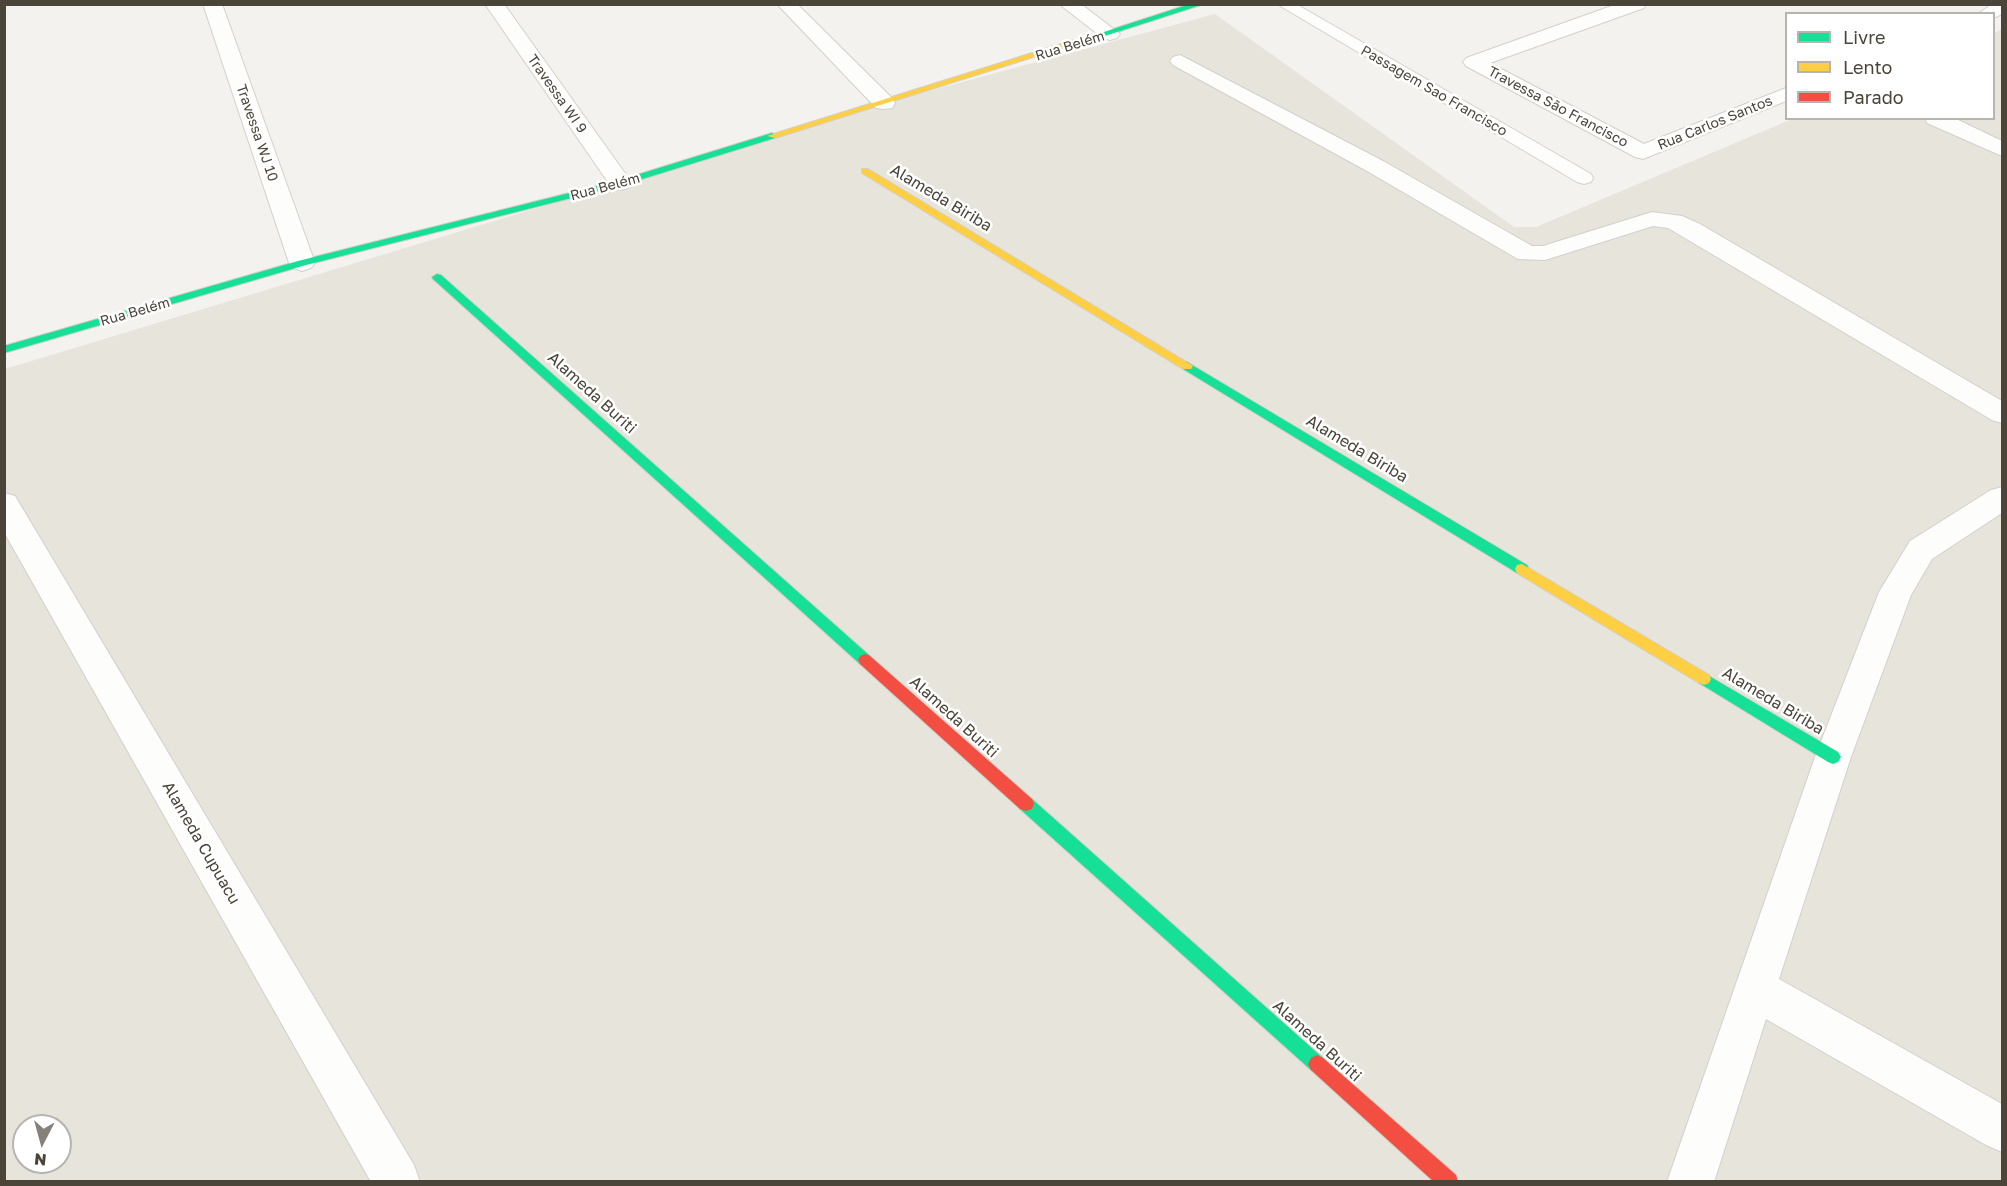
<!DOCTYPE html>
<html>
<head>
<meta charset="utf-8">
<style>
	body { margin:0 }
	#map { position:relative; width:2007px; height:1186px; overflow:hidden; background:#f4f2ee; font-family:"Golos Text",sans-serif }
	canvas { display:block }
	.frame { position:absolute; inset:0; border:6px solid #4b4439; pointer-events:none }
	.legend { position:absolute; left:1785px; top:12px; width:210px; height:108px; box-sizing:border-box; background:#fff; border:2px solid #b7b4b0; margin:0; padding:8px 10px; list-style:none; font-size:18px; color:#4b4439 }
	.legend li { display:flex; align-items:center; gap:12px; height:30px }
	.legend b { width:30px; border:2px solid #b7b4b0 }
	.north { position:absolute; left:12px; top:1114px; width:60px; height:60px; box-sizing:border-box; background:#fff; border:2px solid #b7b4b0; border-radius:50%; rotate:186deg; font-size:16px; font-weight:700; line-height:24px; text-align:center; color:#4b4439 }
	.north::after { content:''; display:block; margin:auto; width:21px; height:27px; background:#868178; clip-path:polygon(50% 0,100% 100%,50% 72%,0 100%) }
</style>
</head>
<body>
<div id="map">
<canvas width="2007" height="1186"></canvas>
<div class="frame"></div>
<ul class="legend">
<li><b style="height:8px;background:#16e098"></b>Livre</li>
<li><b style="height:8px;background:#ffcf43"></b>Lento</li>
<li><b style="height:8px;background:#f24e42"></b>Parado</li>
</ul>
<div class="north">N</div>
</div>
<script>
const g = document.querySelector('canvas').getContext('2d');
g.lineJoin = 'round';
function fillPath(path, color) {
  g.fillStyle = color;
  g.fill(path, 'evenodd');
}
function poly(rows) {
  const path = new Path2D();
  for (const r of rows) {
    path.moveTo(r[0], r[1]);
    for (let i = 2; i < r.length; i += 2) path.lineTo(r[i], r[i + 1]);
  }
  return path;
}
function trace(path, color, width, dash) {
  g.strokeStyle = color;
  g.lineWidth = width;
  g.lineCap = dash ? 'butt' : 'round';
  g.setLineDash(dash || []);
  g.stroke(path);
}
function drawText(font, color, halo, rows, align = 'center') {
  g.font = font + ' "Golos Text",sans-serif';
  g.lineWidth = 5;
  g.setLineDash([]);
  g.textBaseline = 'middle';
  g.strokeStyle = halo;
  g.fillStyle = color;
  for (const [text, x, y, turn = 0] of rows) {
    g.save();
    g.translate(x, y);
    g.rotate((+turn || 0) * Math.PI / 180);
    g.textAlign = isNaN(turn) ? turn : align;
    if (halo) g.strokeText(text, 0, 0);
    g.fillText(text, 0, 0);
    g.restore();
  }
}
const residential = poly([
	[1215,14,1514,227,1536,227,1792,119,1994,118,1994,33,2002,29,2002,1181,5,1182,5,369,884,103],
	[24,1126,60,1126,60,1162,24,1162]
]);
const lane = poly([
	[1277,4,1296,4,1591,174,1593,178,1591,182,1584,184,1577,182,1277,4]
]);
const street = poly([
	[203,4,222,4,315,263,311,268,302,271,293,268,289,263,203,4],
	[485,4,504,4,632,183,628,188,620,190,612,188,485,4],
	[777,4,797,4,892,98,895,103,892,108,884,109,876,108,777,4],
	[1059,4,1081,4,1120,34,1117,38,1110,40,1103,38,1059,4],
	[1617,4,1646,4,1644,8,1490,63,1644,144,1786,88,1786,101,1643,159,1635,157,1466,66,1463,62,1466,58,1617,4],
	[1992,4,2002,4,2002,14,1994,18,1994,14,1978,14,1992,4],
	[1180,55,1383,161,1532,246,1543,246,1652,212,1682,216,1700,224,2002,401,2002,423,1992,420,1668,228,1653,226,1545,260,1518,259,1367,171,1173,65,1170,61,1173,57,1180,55],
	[1925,118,1954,118,2002,141,2002,156,1927,123,1925,118],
	[2002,487,2002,513,1932,559,1911,595,1851,757,1779,979,2002,1104,2002,1152,1986,1145,1766,1019,1714,1182,1667,1182,1815,757,1879,592,1910,541,1991,490,2002,487],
	[4,493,15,496,414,1165,420,1182,371,1182,4,532,4,493]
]);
const fast = poly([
	[1190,4,1204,4,1080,44,1073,42,1190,4],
	[772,133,777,136,775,138,623,185,306,265,4,353,4,346,298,261,617,181,772,133],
	[437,274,441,275,870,656,872,660,870,664,865,666,860,664,433,279,432,277,437,274],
	[1187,362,1527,565,1529,569,1527,573,1517,573,1183,369,1183,363,1187,362],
	[1704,673,1838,752,1841,757,1838,762,1833,764,1828,762,1699,683,1697,679,1699,675,1704,673],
	[1026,797,1032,799,1323,1058,1326,1064,1323,1070,1317,1073,1311,1070,1020,809,1018,804,1020,799,1026,797]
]);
const slow = poly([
	[1074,40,1081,42,775,138,767,136,1074,40],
	[862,169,868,169,1193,366,1191,369,1183,369,862,173,862,169],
	[1522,564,1709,675,1711,679,1709,683,1704,685,1699,683,1517,573,1515,569,1517,565,1522,564]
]);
const jam = poly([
	[865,654,870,656,1032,799,1034,804,1032,809,1026,811,1020,809,860,664,858,660,860,656,865,654],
	[1317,1055,1323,1058,1456,1175,1458,1182,1434,1182,1311,1070,1308,1064,1311,1058,1317,1055]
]);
const farStreetnames = [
	["Rua Belém",1070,46,-17],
	["Passagem Sao Francisco",1434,91,30],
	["Travessa WI 9",557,94,55],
	["Travessa São Francisco",1558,107,28],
	["Rua Carlos Santos",1715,123,-22],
	["Travessa WJ 10",257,133,71],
	["Rua Belém",605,187,-15],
	["Rua Belém",135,312,-16]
];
const streetNames = [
	["Alameda Biriba",941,198,31],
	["Alameda Buriti",592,393,42],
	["Alameda Biriba",1357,449,31],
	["Alameda Biriba",1773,701,31],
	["Alameda Buriti",954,717,42],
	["Alameda Cupuacu",201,843,60],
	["Alameda Buriti",1317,1041,42]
];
fillPath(residential, '#e7e4dc');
trace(lane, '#d2d0cb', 2);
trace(street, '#d2d0cb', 2);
trace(fast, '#d3cfc5', 2);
trace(slow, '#d3cfc5', 2);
trace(jam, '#d3cfc5', 2);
fillPath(lane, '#fdfdfc');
fillPath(street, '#fdfdfc');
fillPath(fast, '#16e098');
fillPath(slow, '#ffcf43');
fillPath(jam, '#f24e42');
drawText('14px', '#4b4439', '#fff', farStreetnames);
drawText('16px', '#4b4439', '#fff', streetNames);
</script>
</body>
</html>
